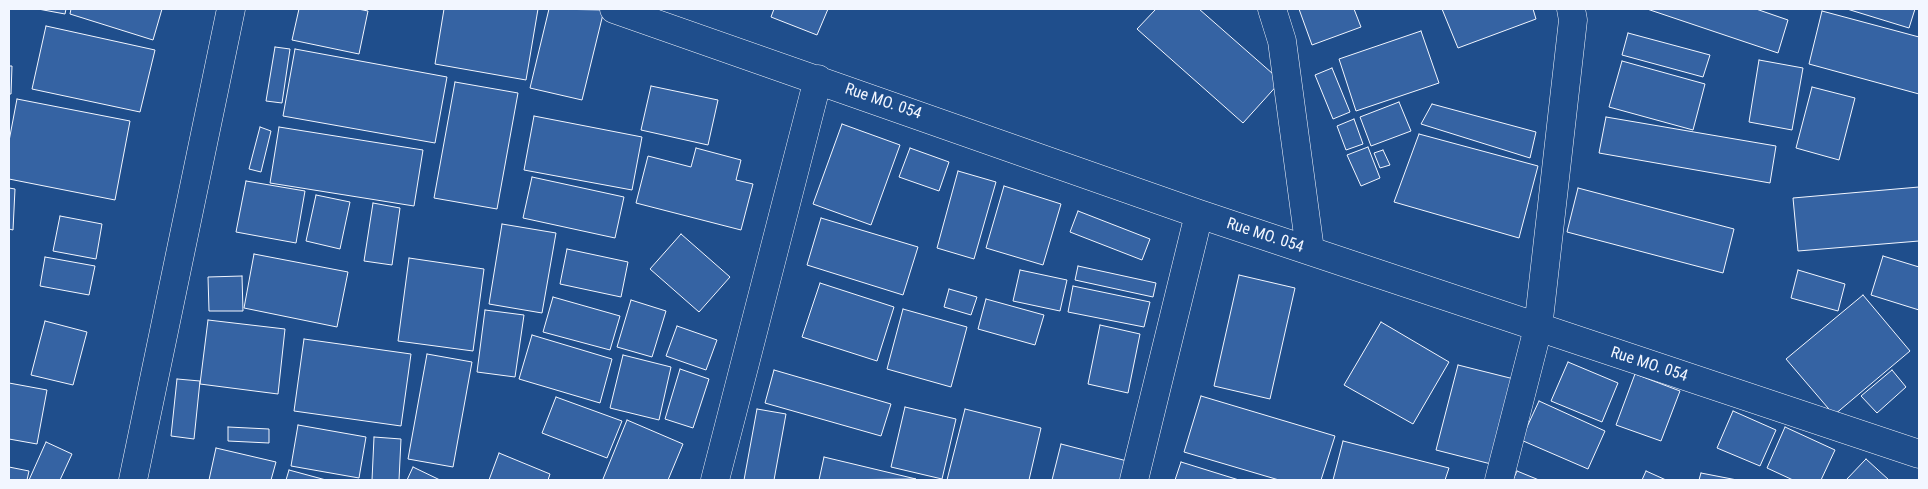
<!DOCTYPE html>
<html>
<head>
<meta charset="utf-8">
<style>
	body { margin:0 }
	#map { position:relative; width:1928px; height:489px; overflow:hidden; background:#1f4e8c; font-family:"Roboto Condensed",sans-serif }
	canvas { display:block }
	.frame { position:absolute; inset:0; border:10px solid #f2f6ff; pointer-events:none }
</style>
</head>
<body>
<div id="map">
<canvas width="1928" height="489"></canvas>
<div class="frame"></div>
</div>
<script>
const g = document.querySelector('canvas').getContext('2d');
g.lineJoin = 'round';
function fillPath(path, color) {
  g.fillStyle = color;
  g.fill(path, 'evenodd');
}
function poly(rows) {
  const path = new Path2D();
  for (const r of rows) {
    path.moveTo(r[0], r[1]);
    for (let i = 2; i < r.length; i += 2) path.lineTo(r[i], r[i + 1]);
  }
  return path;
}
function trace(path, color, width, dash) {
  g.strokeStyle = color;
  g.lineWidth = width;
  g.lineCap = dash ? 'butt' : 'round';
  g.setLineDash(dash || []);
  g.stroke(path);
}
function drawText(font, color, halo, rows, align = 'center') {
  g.font = font + ' "Roboto Condensed",sans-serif';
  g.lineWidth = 4;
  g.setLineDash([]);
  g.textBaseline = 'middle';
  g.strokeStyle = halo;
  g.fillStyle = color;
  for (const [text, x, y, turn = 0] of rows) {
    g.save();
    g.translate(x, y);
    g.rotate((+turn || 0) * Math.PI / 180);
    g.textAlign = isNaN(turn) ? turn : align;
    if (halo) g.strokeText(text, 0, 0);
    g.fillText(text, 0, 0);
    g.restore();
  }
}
const building = poly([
	[38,9,66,9,65,14,38,9],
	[71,9,162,9,153,40,70,14,71,9],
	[299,9,358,9,368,11,359,54,292,40,299,9],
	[444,9,538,9,526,80,435,64,444,9],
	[549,9,604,10,582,100,530,88,549,9],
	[774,9,828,9,817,35,771,17,774,9],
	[1156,9,1199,9,1281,81,1243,123,1137,29,1156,9],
	[1299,9,1354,9,1361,27,1312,45,1299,9],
	[1442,9,1533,9,1536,19,1458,48,1442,9],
	[1647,9,1756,9,1788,20,1778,53,1647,9],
	[1847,9,1915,9,1909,28,1847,9],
	[1822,11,1919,37,1919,94,1809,64,1822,11],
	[46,26,155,50,140,112,32,89,46,26],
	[1421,31,1439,83,1356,111,1339,59,1421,31],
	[1628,33,1710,55,1703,77,1622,55,1628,33],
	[275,47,290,49,282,103,266,101,275,47],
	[295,49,447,77,435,143,283,116,295,49],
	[1759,60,1803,68,1792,130,1749,122,1759,60],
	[1622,61,1705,84,1693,130,1609,107,1622,61],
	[9,66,12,66,11,94,9,94,9,66],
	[1332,68,1350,112,1333,119,1315,75,1332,68],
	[455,82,518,93,497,209,434,198,455,82],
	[651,86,718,100,708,145,641,130,651,86],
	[1812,87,1855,98,1839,160,1796,148,1812,87],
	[17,99,130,121,115,200,9,179,9,141,17,99],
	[1399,102,1411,131,1371,146,1360,117,1399,102],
	[1432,104,1536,132,1530,158,1421,124,1432,104],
	[534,116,642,137,632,190,524,170,534,116],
	[1606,117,1776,146,1770,183,1599,153,1606,117],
	[1354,119,1363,144,1346,150,1337,126,1354,119],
	[842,124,900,145,871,225,813,204,842,124],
	[260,127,271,131,261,172,249,169,260,127],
	[279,127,423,150,414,206,270,183,279,127],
	[1419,134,1538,166,1519,238,1394,202,1419,134],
	[1368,147,1380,178,1361,186,1347,155,1368,147],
	[696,148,741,160,736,180,753,184,741,230,636,203,648,156,691,167,696,148],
	[910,148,949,162,939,191,899,177,910,148],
	[1383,150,1390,165,1380,168,1374,153,1383,150],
	[958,171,996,182,974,259,937,248,958,171],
	[532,177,624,197,615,238,523,218,532,177],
	[246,181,305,191,296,243,236,232,246,181],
	[1004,186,1061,204,1043,265,986,248,1004,186],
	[1919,187,1919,241,1798,251,1793,198,1919,187],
	[9,188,15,189,13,230,9,229,9,188],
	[1578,188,1734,229,1723,273,1567,232,1578,188],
	[316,195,350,202,340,249,306,241,316,195],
	[373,203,400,208,392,265,364,261,373,203],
	[1078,211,1150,239,1142,260,1070,232,1078,211],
	[60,216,102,224,96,259,53,251,60,216],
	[821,218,918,247,903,295,807,265,821,218],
	[502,224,556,233,542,313,489,304,502,224],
	[681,234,730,277,699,312,650,269,681,234],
	[567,249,628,262,621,297,560,284,567,249],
	[254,254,348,272,337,327,244,308,254,254],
	[1883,256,1919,267,1919,310,1871,295,1883,256],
	[45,257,95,266,89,295,40,286,45,257],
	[409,258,484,269,473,351,398,341,409,258],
	[1078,266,1156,283,1153,297,1075,280,1078,266],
	[1020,270,1067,280,1060,311,1013,301,1020,270],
	[1798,270,1845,284,1838,311,1791,298,1798,270],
	[1239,275,1295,288,1270,399,1214,386,1239,275],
	[242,276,243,311,209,311,208,277,242,276],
	[820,283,894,307,877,361,802,337,820,283],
	[1073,286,1150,302,1144,327,1068,312,1073,286],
	[949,289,977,297,971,315,944,307,949,289],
	[1863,295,1910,351,1834,415,1786,359,1863,295],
	[553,297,620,316,610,350,543,332,553,297],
	[986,299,1044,315,1035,345,978,329,986,299],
	[631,300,666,311,652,357,617,347,631,300],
	[903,309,967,327,951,387,887,369,903,309],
	[485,310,524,315,515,377,477,372,485,310],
	[208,320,285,329,278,394,200,384,208,320],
	[45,321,87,332,73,385,31,375,45,321],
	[1381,322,1449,362,1413,424,1344,385,1381,322],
	[1100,325,1140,334,1128,393,1088,384,1100,325],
	[677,326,717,340,706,370,666,356,677,326],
	[532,335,612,359,600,403,519,379,532,335],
	[304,339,411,354,401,426,294,411,304,339],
	[427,354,472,362,453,467,408,459,427,354],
	[623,355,671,367,659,420,610,408,623,355],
	[1568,362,1618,383,1602,422,1551,401,1568,362],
	[1458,365,1514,379,1491,464,1436,450,1458,365],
	[680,369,709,379,693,428,665,419,680,369],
	[774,370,891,404,881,436,765,403,774,370],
	[1892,370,1906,387,1877,413,1861,396,1892,370],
	[1635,374,1680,391,1661,441,1616,425,1635,374],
	[177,379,200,381,194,439,171,436,177,379],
	[9,383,47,390,37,444,9,439,9,383],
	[1201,396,1335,436,1321,480,1279,480,1184,452,1201,396],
	[556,397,622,421,607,458,542,433,556,397],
	[1539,401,1605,431,1588,469,1521,440,1539,401],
	[905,407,956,419,942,479,891,467,905,407],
	[757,409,786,414,774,480,744,480,757,409],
	[965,409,1041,428,1029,480,947,480,965,409],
	[1733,411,1776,430,1760,466,1717,448,1733,411],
	[627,420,683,444,668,480,606,480,603,479,627,420],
	[298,425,366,437,359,478,291,466,298,425],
	[228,427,269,429,269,443,228,441,228,427],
	[1785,427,1835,450,1821,480,1793,480,1767,468,1785,427],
	[374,437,401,439,399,480,372,480,374,437],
	[1343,441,1449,468,1445,480,1333,480,1343,441],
	[46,442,72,454,60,480,29,480,46,442],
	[1061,444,1131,462,1126,480,1052,480,1061,444],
	[216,448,276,462,271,480,209,480,216,448],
	[499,453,550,474,548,480,489,480,499,453],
	[824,457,916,479,819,480,824,457],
	[1866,459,1889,480,1846,480,1866,459],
	[1181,462,1239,480,1175,480,1181,462],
	[9,467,29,471,27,480,9,480,9,467],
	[413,467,440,480,407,480,413,467],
	[289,470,326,480,286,480,289,470],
	[1517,471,1539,480,1513,480,1517,471],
	[1646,471,1666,480,1642,480,1646,471],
	[1701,473,1737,480,1699,480,1701,473]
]);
const street = poly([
	[614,9,1199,214,1919,454],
	[1272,9,1282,41,1310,250],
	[133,480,231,9],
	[715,480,818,79],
	[1134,480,1199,214],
	[1499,480,1538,328,1573,20,1571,9]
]);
const streetNames = [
	["Rue MO. 054",883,102,19],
	["Rue MO. 054",1265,236,18],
	["Rue MO. 054",1649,365,18]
];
fillPath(building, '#3563a3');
trace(building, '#f2f6ff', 1);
trace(street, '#f2f6ff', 29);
trace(street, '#1f4e8c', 28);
drawText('16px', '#f2f6ff', '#1f4e8c', streetNames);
</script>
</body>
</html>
